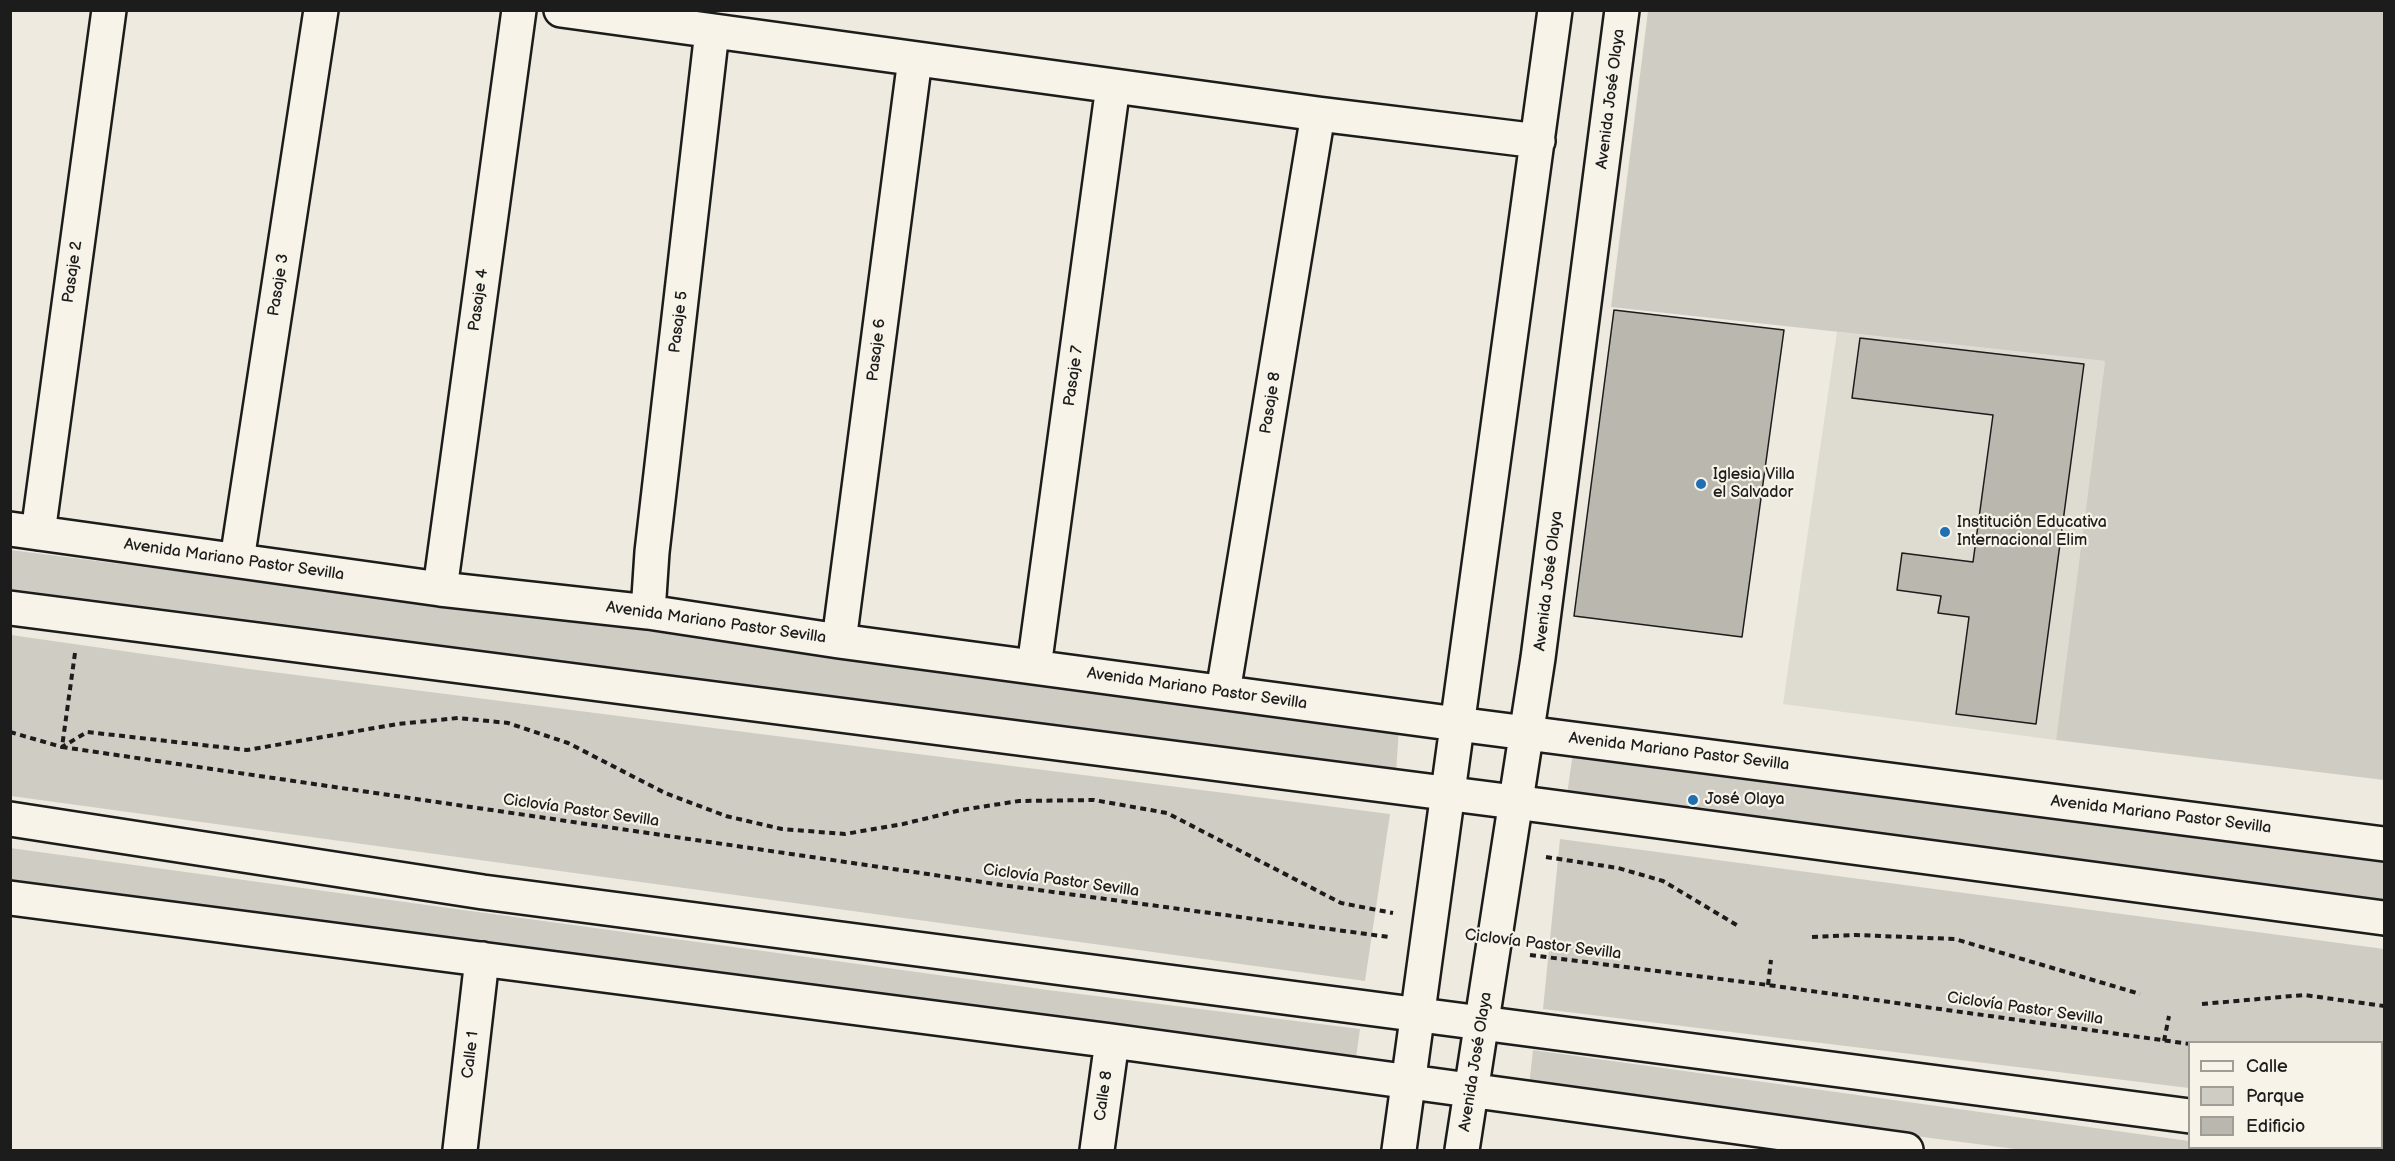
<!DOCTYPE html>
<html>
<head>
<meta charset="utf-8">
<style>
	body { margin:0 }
	#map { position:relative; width:2395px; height:1161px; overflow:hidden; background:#eeeae0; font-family:"Balsamiq Sans",sans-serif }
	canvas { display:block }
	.frame { position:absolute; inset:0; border:12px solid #1c1c1c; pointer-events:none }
	.legend { position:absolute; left:2188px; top:1041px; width:195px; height:108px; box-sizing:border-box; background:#f7f3e8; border:2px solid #9f9d96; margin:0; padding:8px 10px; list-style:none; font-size:18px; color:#1c1c1c }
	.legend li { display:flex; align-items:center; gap:12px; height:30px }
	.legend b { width:30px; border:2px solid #9f9d96 }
</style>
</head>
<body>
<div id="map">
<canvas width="2395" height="1161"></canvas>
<div class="frame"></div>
<ul class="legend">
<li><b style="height:8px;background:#f7f3e8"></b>Calle</li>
<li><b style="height:16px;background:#cfccc3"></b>Parque</li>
<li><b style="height:16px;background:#bab7af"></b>Edificio</li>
</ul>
</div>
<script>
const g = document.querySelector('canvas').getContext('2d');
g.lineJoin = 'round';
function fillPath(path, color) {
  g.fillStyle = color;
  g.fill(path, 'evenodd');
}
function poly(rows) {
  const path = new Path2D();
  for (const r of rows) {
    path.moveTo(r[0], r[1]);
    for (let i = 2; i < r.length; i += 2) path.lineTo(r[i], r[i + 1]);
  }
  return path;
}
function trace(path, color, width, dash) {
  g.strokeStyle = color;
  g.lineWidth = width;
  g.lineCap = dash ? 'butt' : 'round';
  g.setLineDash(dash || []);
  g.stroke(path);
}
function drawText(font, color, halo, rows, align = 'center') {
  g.font = font + ' "Balsamiq Sans",sans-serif';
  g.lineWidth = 4.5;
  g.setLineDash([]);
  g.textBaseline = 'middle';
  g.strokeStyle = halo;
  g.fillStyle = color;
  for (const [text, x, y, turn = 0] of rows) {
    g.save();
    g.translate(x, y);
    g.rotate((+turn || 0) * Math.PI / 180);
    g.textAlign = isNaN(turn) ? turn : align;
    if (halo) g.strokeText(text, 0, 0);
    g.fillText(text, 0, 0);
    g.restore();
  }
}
const built = poly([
	[1837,332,2105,361,2056,740,1783,704]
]);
const green = poly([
	[1648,11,2384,11,2384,780,2056,740,2105,361,1611,307],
	[11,550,1399,727,1396,774,369,635,11,589],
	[11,635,249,669,1390,814,1365,981,11,796],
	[1573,752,2045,818,2384,861,2384,903,1567,795],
	[1560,839,2384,949,2384,1112,2382,1112,2382,1042,2190,1042,2189,1088,1543,1009],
	[10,848,1048,990,1360,1029,1355,1065,11,885],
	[1533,1050,2189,1141,2190,1148,2241,1148,2264,1150,2023,1150,1529,1086]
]);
const building = poly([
	[1614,310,1784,330,1742,637,1574,616,1614,310],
	[1860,338,2084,364,2036,724,1956,714,1969,617,1938,613,1941,596,1897,590,1902,553,1973,562,1993,415,1852,398,1860,338]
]);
const path = poly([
	[75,653,62,747,1016,887,1389,937],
	[10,732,62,747,87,732,247,750,398,724,458,718,508,723,568,743,665,793,726,816,782,829,845,834,903,824,961,810,1019,801,1094,800,1167,813,1341,903,1393,913],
	[1546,857,1618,868,1663,881,1740,927],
	[1812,937,1856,935,1955,939,2140,994],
	[1530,955,1768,985,2190,1044],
	[1768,985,1771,960],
	[2202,1004,2304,995,2384,1006],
	[2164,1041,2169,1016],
	[2382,1072,2384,1073]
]);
const minor = poly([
	[561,10,1318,114,1538,141],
	[10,529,440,589,648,612,839,641,1457,724,2384,844],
	[38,533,109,10],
	[237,560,321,10],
	[440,589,519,10],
	[648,612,652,552,712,31],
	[839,641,915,59],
	[1034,667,1113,86],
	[1223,692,1318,114],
	[10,898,1112,1041,1906,1150],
	[460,1150,482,959],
	[1097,1150,1112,1041],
	[1399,1150,1555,10],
	[1462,1150,1538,658,1622,10]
]);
const major = poly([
	[10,608,1545,806,2384,918],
	[10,819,483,892,2190,1116],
	[2382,1141,2384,1141]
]);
const markers = [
	[1701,484,6,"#1f6fb2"],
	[1945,532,6,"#1f6fb2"],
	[1693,800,6,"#1f6fb2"]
];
const streetNames = [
	["Avenida José Olaya",1611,99,-83],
	["Pasaje 2",73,272,-82],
	["Pasaje 3",279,285,-81],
	["Pasaje 4",479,300,-82],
	["Pasaje 5",679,322,-83],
	["Pasaje 6",877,350,-83],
	["Pasaje 7",1074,376,-82],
	["Pasaje 8",1271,403,-81],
	["Avenida Mariano Pastor Sevilla",234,560,8],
	["Avenida José Olaya",1549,581,-83],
	["Avenida Mariano Pastor Sevilla",716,623,8],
	["Avenida Mariano Pastor Sevilla",1197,689,8],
	["Avenida Mariano Pastor Sevilla",1679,752,7],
	["Ciclovía Pastor Sevilla",581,811,8],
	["Avenida Mariano Pastor Sevilla",2161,815,7],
	["Ciclovía Pastor Sevilla",1061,881,8],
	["Ciclovía Pastor Sevilla",1543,945,7],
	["Ciclovía Pastor Sevilla",2025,1009,8],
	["Calle 1",471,1055,-83],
	["Avenida José Olaya",1476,1062,-81],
	["Calle 8",1104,1096,-82]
];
const poiNames = [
	["Iglesia Villa",1713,475],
	["el Salvador",1713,493],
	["Institución Educativa",1957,523],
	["Internacional Elim",1957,541],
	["José Olaya",1705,800]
];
fillPath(built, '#dedbd1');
fillPath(green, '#cfccc3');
fillPath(building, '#bab7af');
trace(building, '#1c1c1c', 1.5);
trace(minor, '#1c1c1c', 38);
trace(major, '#1c1c1c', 38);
trace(path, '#1c1c1c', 4, [6, 4.5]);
trace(minor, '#f7f3e8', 33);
trace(major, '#f7f3e8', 33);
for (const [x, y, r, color] of markers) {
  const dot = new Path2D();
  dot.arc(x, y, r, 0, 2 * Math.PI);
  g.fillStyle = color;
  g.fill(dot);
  trace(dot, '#f7f3e8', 2);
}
drawText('16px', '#1c1c1c', '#f7f3e8', streetNames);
drawText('16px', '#1c1c1c', '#f7f3e8', poiNames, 'left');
</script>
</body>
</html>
